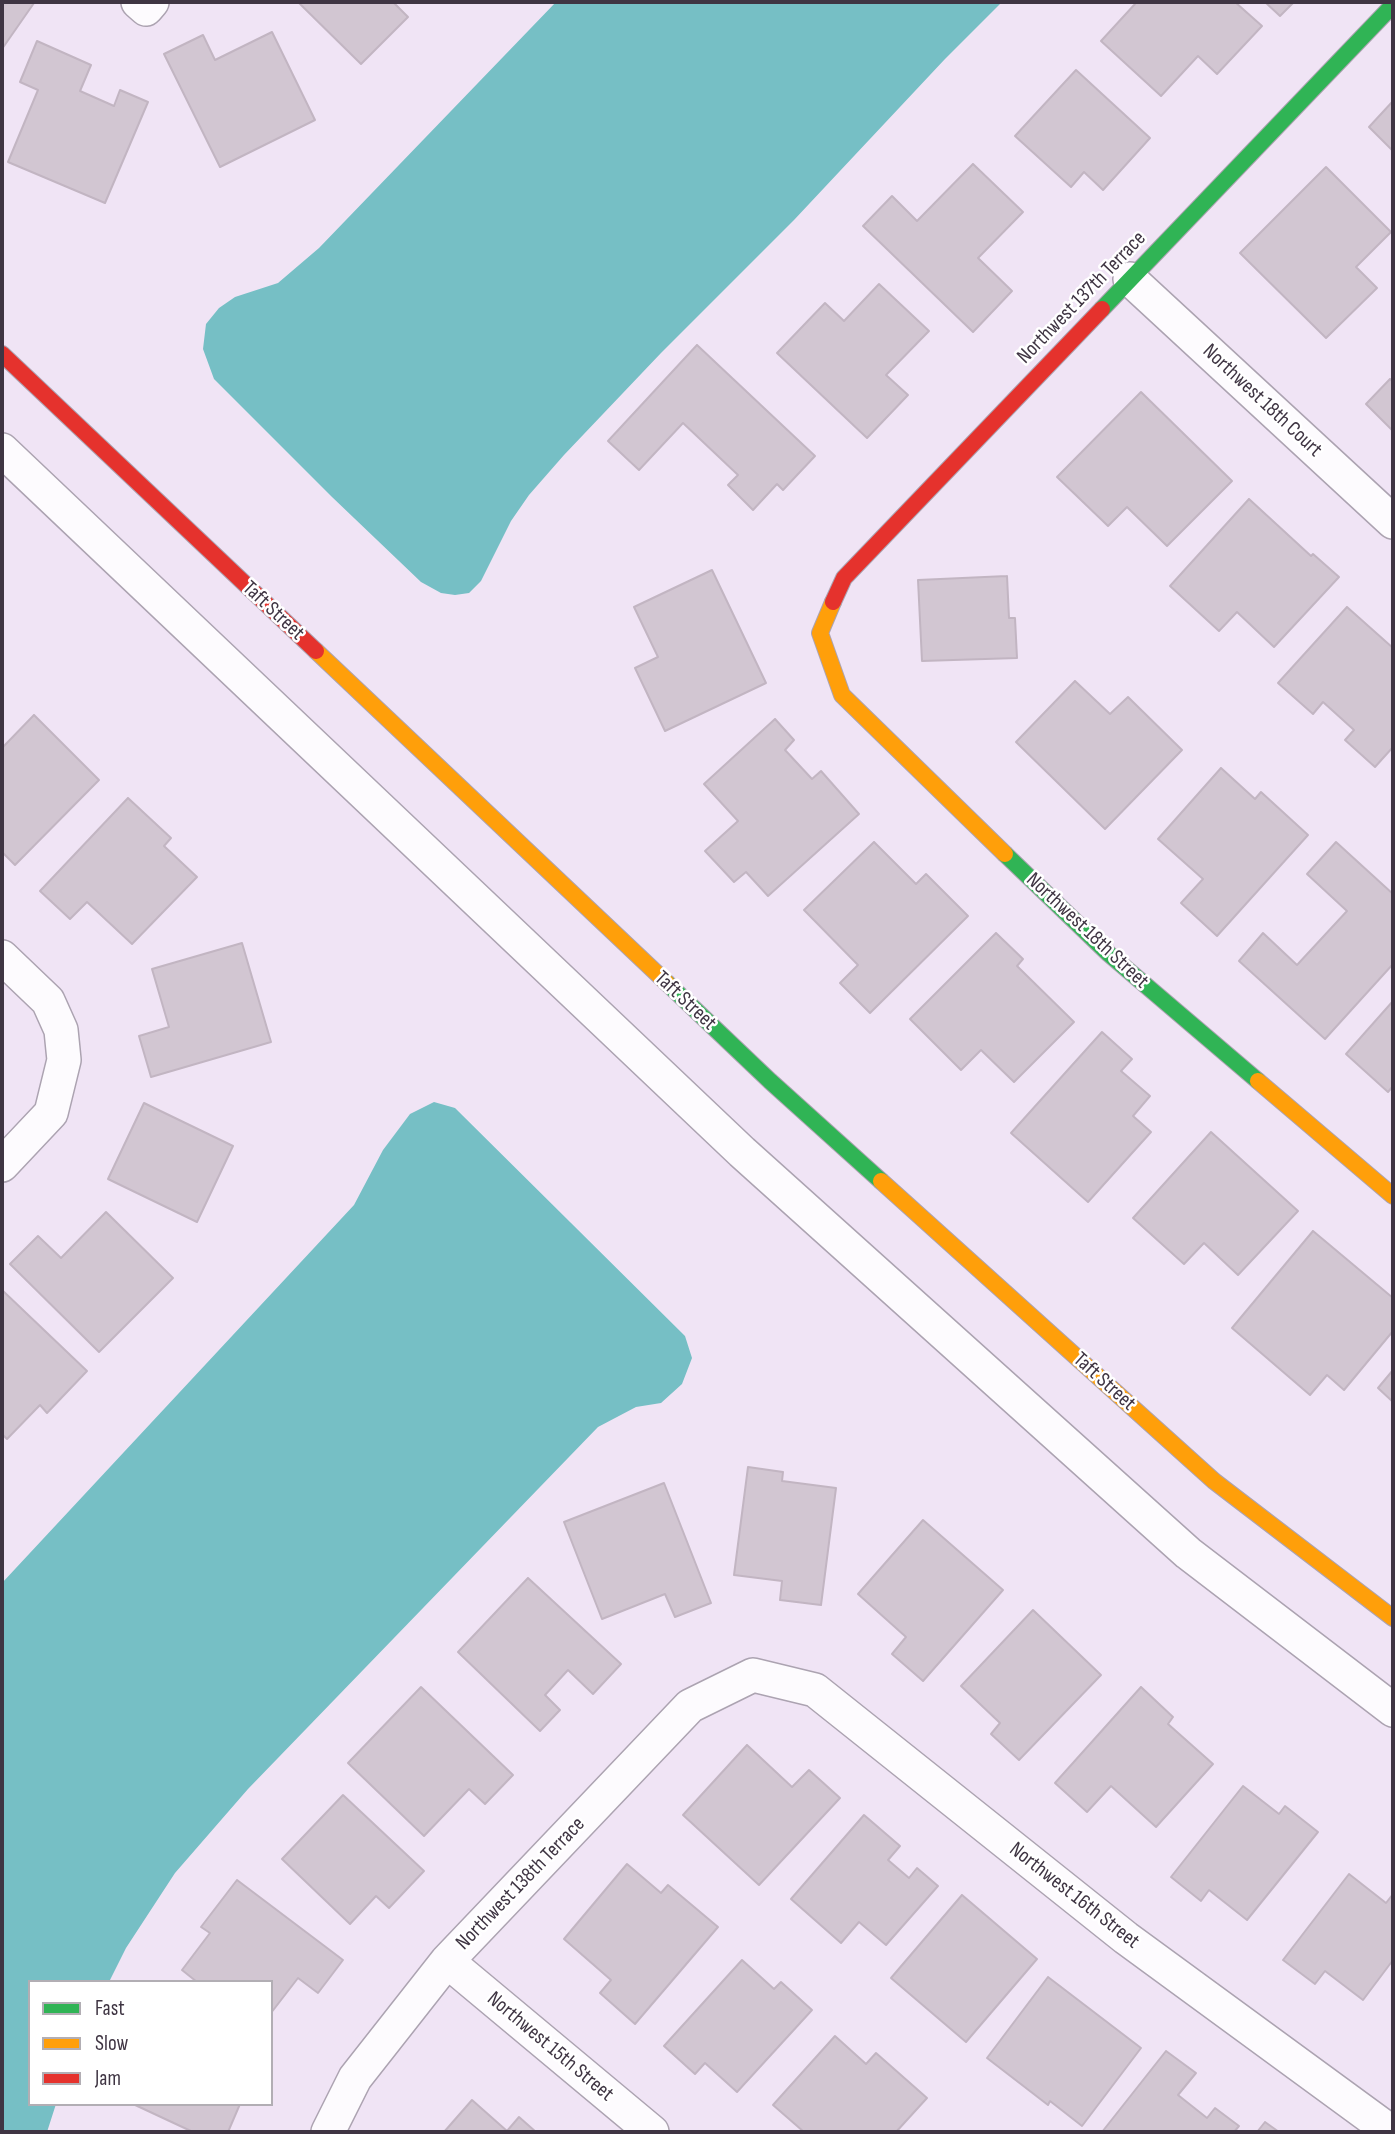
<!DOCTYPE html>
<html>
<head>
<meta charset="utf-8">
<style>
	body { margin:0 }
	#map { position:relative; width:1395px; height:2134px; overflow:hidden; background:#f0e4f5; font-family:"Sofia Sans Condensed",sans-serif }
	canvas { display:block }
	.frame { position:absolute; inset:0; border:4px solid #3f3543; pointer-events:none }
	.legend { position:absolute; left:28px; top:1980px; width:245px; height:126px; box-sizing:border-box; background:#fff; border:2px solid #b2aeb4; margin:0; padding:9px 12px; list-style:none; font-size:21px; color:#3f3543 }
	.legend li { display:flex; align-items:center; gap:14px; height:35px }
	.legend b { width:35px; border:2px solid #b2aeb4 }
</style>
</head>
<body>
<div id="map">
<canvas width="1395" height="2134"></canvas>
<div class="frame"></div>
<ul class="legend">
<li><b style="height:9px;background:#30b455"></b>Fast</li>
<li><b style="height:9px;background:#ff9f0a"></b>Slow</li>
<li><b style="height:9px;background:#e5322d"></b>Jam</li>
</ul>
</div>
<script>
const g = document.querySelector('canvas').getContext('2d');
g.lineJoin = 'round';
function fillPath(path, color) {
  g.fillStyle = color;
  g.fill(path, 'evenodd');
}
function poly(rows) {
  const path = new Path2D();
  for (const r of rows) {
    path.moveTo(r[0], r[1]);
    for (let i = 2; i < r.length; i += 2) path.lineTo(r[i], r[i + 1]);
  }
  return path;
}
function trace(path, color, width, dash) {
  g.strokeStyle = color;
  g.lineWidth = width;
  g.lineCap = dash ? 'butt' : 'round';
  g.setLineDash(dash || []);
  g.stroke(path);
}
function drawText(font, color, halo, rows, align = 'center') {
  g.font = font + ' "Sofia Sans Condensed",sans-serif';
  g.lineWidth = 5;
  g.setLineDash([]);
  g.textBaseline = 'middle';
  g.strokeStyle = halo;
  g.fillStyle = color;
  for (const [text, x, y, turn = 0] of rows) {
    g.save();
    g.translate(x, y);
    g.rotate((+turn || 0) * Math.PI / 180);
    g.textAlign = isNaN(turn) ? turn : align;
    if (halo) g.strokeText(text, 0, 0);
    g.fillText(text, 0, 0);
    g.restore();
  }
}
const water = poly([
	[556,2,1002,2,945,59,794,220,661,353,564,455,529,495,511,521,481,581,469,593,455,595,441,593,421,582,332,497,214,379,203,349,206,324,219,308,235,297,278,283,319,248],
	[434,1102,455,1108,685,1336,692,1358,682,1384,661,1403,636,1407,598,1427,248,1789,175,1873,126,1948,109,1982,30,1982,30,2104,56,2104,47,2132,2,2132,2,1583,354,1205,383,1150,410,1114]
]);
const building = poly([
	[2,2,34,3,2,49,2,2],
	[298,2,393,2,408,17,361,64,298,2],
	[1133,2,1235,2,1262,26,1217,74,1198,56,1161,96,1101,41,1135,4,1133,2],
	[1265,2,1294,2,1280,16,1265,2],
	[272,32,315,120,220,167,164,54,203,35,215,60,272,32],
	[37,41,91,65,80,91,114,106,120,90,148,102,105,203,8,162,38,90,20,82,37,41],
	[1076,70,1150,138,1103,190,1084,172,1071,187,1015,136,1076,70],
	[1393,101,1393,151,1369,127,1393,101],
	[973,164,1023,212,978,258,1012,291,973,332,863,226,892,196,917,221,973,164],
	[1326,167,1391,232,1356,267,1377,288,1326,338,1240,253,1326,167],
	[879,284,929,331,886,375,908,395,867,438,777,353,825,303,844,321,879,284],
	[697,345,815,456,783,490,777,484,753,510,728,485,738,475,683,423,639,470,608,441,697,345],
	[1390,379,1393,382,1393,431,1366,404,1390,379],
	[1141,392,1232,481,1167,546,1127,507,1108,526,1057,477,1141,392],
	[1249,499,1311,556,1313,554,1339,577,1274,647,1237,612,1219,631,1170,586,1249,499],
	[712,570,766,683,665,731,635,668,658,657,634,607,712,570],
	[1007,576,1009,618,1015,618,1017,658,922,661,918,580,1007,576],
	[1347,607,1393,648,1393,747,1375,767,1345,740,1354,730,1323,702,1313,714,1278,683,1347,607],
	[1075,681,1110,714,1128,697,1182,750,1105,829,1016,742,1075,681],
	[34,715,99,780,15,865,2,852,2,748,34,715],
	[775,719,794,740,785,750,812,779,821,771,859,814,768,896,746,872,734,882,705,851,738,821,704,784,775,719],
	[1221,768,1255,799,1261,792,1308,835,1217,936,1181,903,1203,879,1158,839,1221,768],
	[128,798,171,838,164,846,197,877,132,944,87,902,70,919,40,891,128,798],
	[874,842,916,884,926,874,968,916,870,1013,840,983,858,965,804,910,874,842],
	[1336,842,1393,894,1393,964,1325,1039,1239,961,1263,933,1297,965,1347,911,1307,874,1336,842],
	[996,933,1023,959,1017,966,1074,1022,1014,1082,981,1050,961,1070,910,1019,996,933],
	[242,943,271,1042,151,1077,139,1036,169,1027,152,969,242,943],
	[1393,1001,1393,1086,1388,1092,1346,1054,1393,1001],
	[1102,1032,1132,1059,1121,1071,1150,1096,1133,1116,1151,1132,1088,1202,1011,1133,1102,1032],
	[144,1103,233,1146,197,1222,108,1179,144,1103],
	[1211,1132,1298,1211,1238,1275,1204,1243,1184,1264,1133,1218,1211,1132],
	[106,1212,173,1278,99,1352,10,1264,38,1236,61,1258,106,1212],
	[1313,1231,1393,1298,1393,1331,1344,1390,1327,1375,1310,1395,1232,1328,1313,1231],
	[2,1290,87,1371,47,1413,40,1405,7,1439,2,1434,2,1290],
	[1393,1370,1393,1402,1378,1388,1393,1370],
	[748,1467,783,1472,782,1481,836,1488,821,1605,780,1600,782,1581,734,1575,748,1467],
	[664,1483,711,1603,675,1617,665,1594,602,1619,564,1522,664,1483],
	[923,1520,1003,1590,923,1681,892,1654,906,1637,858,1594,923,1520],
	[528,1578,621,1664,593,1694,568,1670,545,1695,560,1710,540,1731,458,1652,528,1578],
	[1033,1610,1101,1675,1019,1760,991,1734,1000,1723,961,1686,1033,1610],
	[421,1687,513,1775,485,1804,469,1789,424,1836,348,1763,421,1687],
	[1141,1687,1173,1717,1168,1724,1213,1764,1156,1827,1111,1786,1087,1812,1055,1783,1141,1687],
	[747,1745,792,1787,809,1770,840,1798,759,1885,683,1815,747,1745],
	[1243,1786,1279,1814,1285,1806,1318,1832,1247,1920,1209,1890,1201,1901,1171,1877,1243,1786],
	[343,1795,424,1871,389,1908,376,1896,350,1924,282,1859,343,1795],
	[864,1815,900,1846,888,1860,909,1878,917,1868,938,1886,886,1945,859,1922,841,1943,791,1899,864,1815],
	[627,1864,661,1893,668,1885,718,1927,635,2024,600,1993,611,1980,564,1939,627,1864],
	[1349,1874,1386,1903,1393,1894,1393,1960,1363,2000,1325,1971,1315,1984,1283,1960,1349,1874],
	[237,1880,343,1960,318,1993,298,1978,271,2013,271,1982,197,1982,182,1970,210,1933,201,1927,237,1880],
	[962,1895,1037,1959,966,2042,891,1978,962,1895],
	[742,1960,774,1989,781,1982,812,2010,737,2092,705,2063,695,2074,664,2046,742,1960],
	[1048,1977,1141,2048,1082,2126,1050,2101,1048,2105,987,2058,1048,1977],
	[835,2036,866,2064,876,2053,927,2098,896,2132,804,2132,773,2105,835,2036],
	[1166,2051,1196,2073,1178,2095,1207,2118,1215,2108,1239,2126,1234,2132,1102,2132,1166,2051],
	[472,2100,507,2131,519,2117,536,2132,444,2132,472,2100],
	[133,2104,240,2104,228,2132,193,2132,133,2104],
	[1265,2122,1279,2132,1257,2132,1265,2122]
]);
const street = poly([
	[138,2,146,9,152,2],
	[1130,279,1393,522],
	[2,450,742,1152,1188,1553,1393,1710],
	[2,957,48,1001,61,1030,64,1060,51,1113,2,1165],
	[447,1961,652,2132],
	[328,2132,355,2078,447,1961,690,1706,753,1675,815,1690,1126,1938,1391,2132]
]);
const fast = poly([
	[1102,309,1393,5],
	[1005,854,1109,954,1258,1081],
	[667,983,770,1081,881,1181]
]);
const slow = poly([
	[833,602,820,633,842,695,1005,854],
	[316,651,667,983],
	[1258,1081,1393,1196],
	[881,1181,1214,1481,1393,1618]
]);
const jam = poly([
	[2,354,316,651],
	[833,602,844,578,1102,309]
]);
const streetNames = [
	["Northwest 137th Terrace",1082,298,-46],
	["Northwest 18th Court",1262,401,43],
	["Taft Street",273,611,43],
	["Northwest 18th Street",1087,931,43],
	["Taft Street",685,1001,43],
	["Taft Street",1104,1382,42],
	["Northwest 138th Terrace",521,1884,-46],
	["Northwest 16th Street",1074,1896,38],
	["Northwest 15th Street",550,2047,40]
];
fillPath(water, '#76bfc5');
fillPath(building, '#d2c6d2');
trace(building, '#c2b5c2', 2);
trace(street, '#aca3b1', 36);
trace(fast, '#aca3b1', 18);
trace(slow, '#aca3b1', 18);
trace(jam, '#aca3b1', 18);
trace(street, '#fdfbfe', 33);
trace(fast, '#30b455', 16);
trace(slow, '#ff9f0a', 16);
trace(jam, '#e5322d', 16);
drawText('21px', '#3f3543', '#fff', streetNames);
</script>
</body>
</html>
